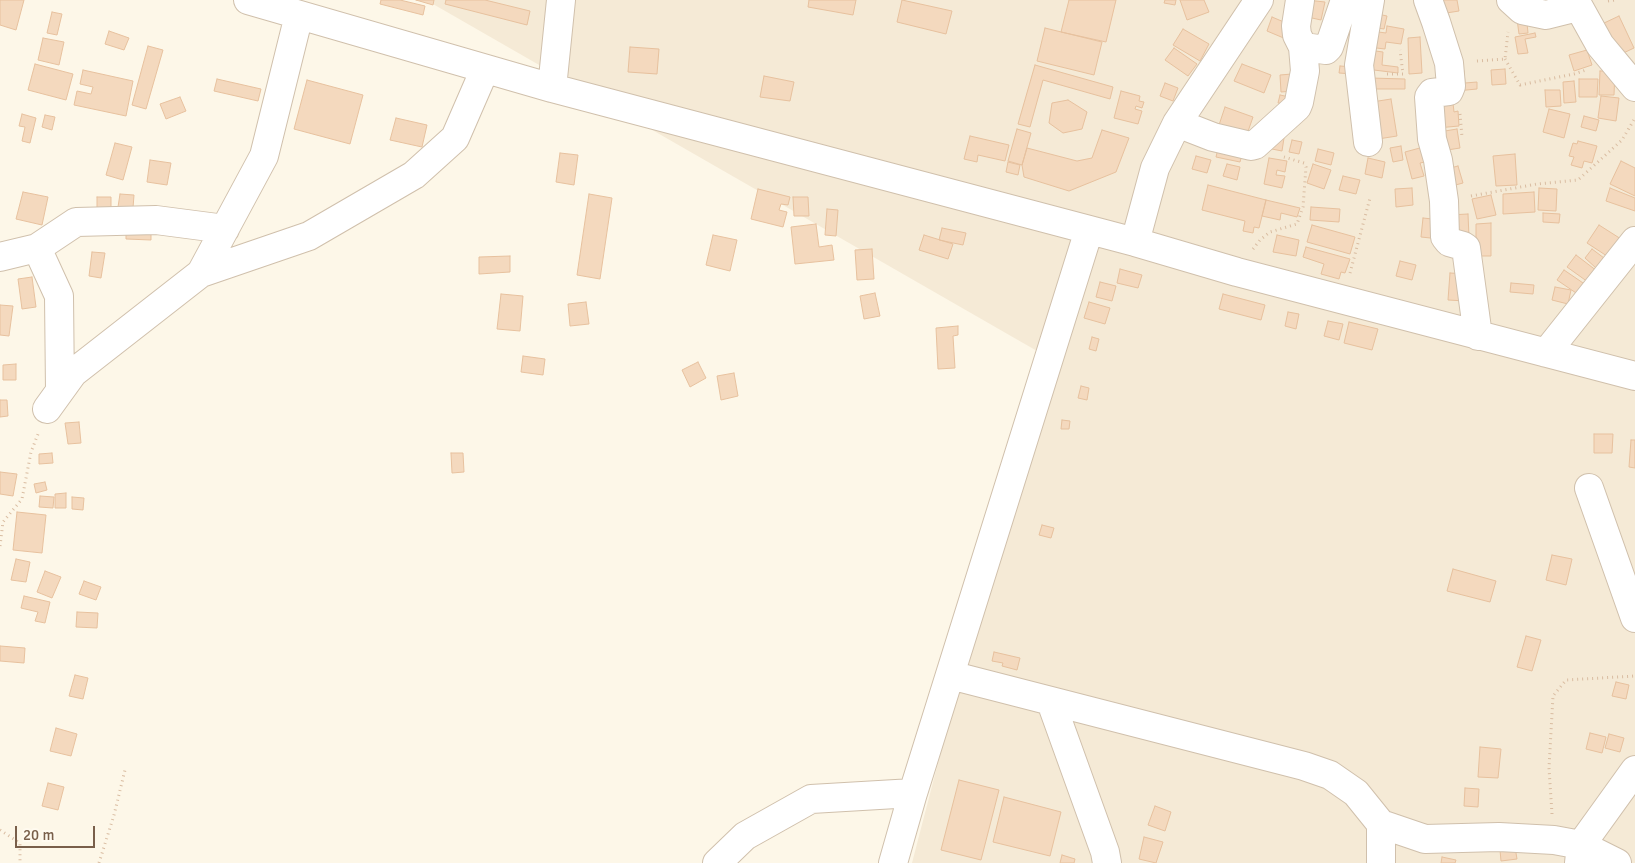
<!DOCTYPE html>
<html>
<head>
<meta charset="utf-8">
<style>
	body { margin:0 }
	#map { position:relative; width:1635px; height:863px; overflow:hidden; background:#fdf7e8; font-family:Signika,sans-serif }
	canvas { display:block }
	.scale { position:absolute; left:15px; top:826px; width:80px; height:22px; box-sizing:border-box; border:2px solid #795f4a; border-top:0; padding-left:6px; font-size:15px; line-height:18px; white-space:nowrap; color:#795f4a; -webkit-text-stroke:4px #fffaef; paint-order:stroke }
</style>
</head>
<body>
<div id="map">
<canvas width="1635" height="863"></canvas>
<div class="scale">20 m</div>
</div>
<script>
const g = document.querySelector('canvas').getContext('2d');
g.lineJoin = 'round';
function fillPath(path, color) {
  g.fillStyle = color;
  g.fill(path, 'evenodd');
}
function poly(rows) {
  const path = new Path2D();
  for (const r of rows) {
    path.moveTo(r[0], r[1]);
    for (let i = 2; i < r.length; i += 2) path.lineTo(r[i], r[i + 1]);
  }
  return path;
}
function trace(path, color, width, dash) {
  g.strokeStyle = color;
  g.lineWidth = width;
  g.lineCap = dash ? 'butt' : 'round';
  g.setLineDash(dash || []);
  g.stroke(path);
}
const residential = poly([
	[426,0,1635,0,1635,863,912,863,1044,355]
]);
const building = poly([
	[0,0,24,0,16,30,0,25,0,0],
	[381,0,400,0,425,6,423,15,380,4,381,0],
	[416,0,434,0,433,5,416,0],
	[446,0,485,0,530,11,527,25,445,4,446,0],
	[809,0,856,0,853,15,808,7,809,0],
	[902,0,952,11,946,34,897,22,902,0],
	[1069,0,1116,0,1106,42,1061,32,1069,0],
	[1165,0,1176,0,1175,5,1164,3,1165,0],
	[1180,0,1204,0,1209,12,1187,20,1180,0],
	[1307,0,1325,2,1321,20,1303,16,1307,0],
	[1437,0,1457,0,1459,11,1440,14,1437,0],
	[52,12,62,14,57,35,47,33,52,12],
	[1373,13,1387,16,1384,29,1370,27,1373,13],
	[1619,16,1634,48,1617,56,1602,24,1619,16],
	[1272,17,1291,25,1286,39,1267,31,1272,17],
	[1517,19,1527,23,1528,33,1519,34,1517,19],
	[1387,26,1404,29,1401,44,1386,42,1385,49,1368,47,1371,31,1386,33,1387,26],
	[1045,28,1102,42,1094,75,1037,61,1045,28],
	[1183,29,1209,44,1200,61,1173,45,1183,29],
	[109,31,129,38,124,50,105,44,109,31],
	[1535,33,1536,37,1525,39,1528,53,1518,54,1515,37,1535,33],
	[1420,37,1422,73,1409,74,1408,38,1420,37],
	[43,38,64,42,59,65,38,60,43,38],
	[148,46,163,50,146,109,132,105,148,46],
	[630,47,659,49,657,74,628,72,630,47],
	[1174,48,1197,64,1188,76,1165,60,1174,48],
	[1368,50,1383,52,1382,65,1398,67,1398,73,1366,69,1368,50],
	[1587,50,1592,65,1574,71,1569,55,1587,50],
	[35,64,73,74,66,100,28,90,35,64],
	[1242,64,1271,75,1264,93,1234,81,1242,64],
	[1035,65,1113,87,1110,99,1043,80,1030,127,1018,124,1035,65],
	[1340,66,1354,67,1353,74,1339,73,1340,66],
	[1505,69,1506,84,1492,85,1491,70,1505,69],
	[83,70,133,81,126,116,74,105,77,91,91,94,93,87,80,84,83,70],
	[1464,71,1465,83,1477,82,1477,89,1456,91,1455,72,1464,71],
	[1600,71,1615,71,1614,95,1599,95,1600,71],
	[1292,74,1293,91,1281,92,1280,75,1292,74],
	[764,76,794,82,790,101,760,97,764,76],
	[1370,78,1405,79,1405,89,1370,89,1370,78],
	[217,79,261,89,258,101,214,91,217,79],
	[1579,79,1598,79,1597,97,1579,97,1579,79],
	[307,80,363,95,350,144,294,129,307,80],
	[1574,81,1576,102,1564,103,1563,82,1574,81],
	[1165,83,1178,88,1173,101,1160,96,1165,83],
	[1545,90,1560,90,1561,106,1546,107,1545,90],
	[1121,91,1140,96,1139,101,1144,102,1142,108,1136,106,1135,109,1142,111,1138,124,1114,118,1121,91],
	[1452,94,1454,112,1458,111,1459,126,1437,128,1434,96,1452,94],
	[1280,95,1294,98,1293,105,1278,103,1280,95],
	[1601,96,1619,98,1616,121,1598,118,1601,96],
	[180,97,186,111,166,119,160,104,180,97],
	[1391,99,1397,136,1378,139,1372,102,1391,99],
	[1068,100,1087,112,1082,129,1063,133,1049,123,1052,103,1068,100],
	[1225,107,1253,117,1245,140,1217,131,1225,107],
	[1549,109,1570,114,1564,138,1543,132,1549,109],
	[22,114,36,118,30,143,22,141,25,127,19,126,22,114],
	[45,115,55,117,52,130,42,127,45,115],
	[1584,116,1599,120,1596,131,1581,127,1584,116],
	[396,118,427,125,422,147,390,140,396,118],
	[1017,129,1031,133,1022,165,1008,161,1017,129],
	[1457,129,1460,148,1441,151,1439,132,1457,129],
	[1102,130,1129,138,1116,172,1069,191,1024,177,1022,165,1027,148,1077,161,1092,158,1102,130],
	[1269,135,1284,138,1282,151,1267,148,1269,135],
	[970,136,1009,145,1005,161,978,155,977,162,964,159,970,136],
	[1292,140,1302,142,1299,154,1289,152,1292,140],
	[1578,141,1597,146,1592,163,1584,161,1582,168,1571,165,1574,157,1569,156,1573,143,1577,144,1578,141],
	[115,143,132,147,123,180,106,175,115,143],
	[1219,145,1243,151,1240,162,1216,157,1219,145],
	[1431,145,1435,160,1420,163,1424,176,1412,179,1405,152,1431,145],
	[1401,146,1403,160,1393,162,1390,148,1401,146],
	[1318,149,1334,153,1331,165,1315,161,1318,149],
	[560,153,578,155,574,185,556,182,560,153],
	[1515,154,1517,185,1496,186,1493,156,1515,154],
	[1196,156,1211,160,1207,173,1192,169,1196,156],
	[1269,158,1287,161,1285,172,1277,170,1276,175,1285,176,1282,188,1264,184,1269,158],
	[1368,158,1385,162,1382,178,1365,174,1368,158],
	[150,160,171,163,167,185,147,182,150,160],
	[1621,161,1635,168,1635,196,1610,184,1621,161],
	[1008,162,1020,165,1018,175,1006,172,1008,162],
	[1227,164,1240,167,1237,180,1223,176,1227,164],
	[1313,164,1331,170,1324,189,1307,183,1313,164],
	[1458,166,1463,183,1448,187,1443,170,1458,166],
	[1343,176,1360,180,1356,194,1339,190,1343,176],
	[1208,185,1266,200,1259,228,1254,227,1253,233,1243,231,1245,221,1202,210,1208,185],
	[1412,188,1413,205,1396,207,1395,189,1412,188],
	[1539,188,1557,189,1556,211,1538,210,1539,188],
	[1610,188,1635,198,1635,211,1606,201,1610,188],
	[758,189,790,197,788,205,781,204,779,210,787,212,783,227,751,219,758,189],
	[23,192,48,197,42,225,16,219,23,192],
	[1534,192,1535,212,1503,214,1503,194,1534,192],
	[120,194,134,195,133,208,118,207,120,194],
	[589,194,612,198,600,279,577,275,589,194],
	[1491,195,1496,215,1477,219,1472,199,1491,195],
	[97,197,111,197,111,210,97,210,97,197],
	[793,197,808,197,809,216,794,216,793,197],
	[1266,200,1300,208,1297,217,1281,213,1280,220,1262,216,1266,200],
	[1311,207,1340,209,1339,222,1310,220,1311,207],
	[827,209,838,210,836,236,825,235,827,209],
	[1543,213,1560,214,1559,223,1543,222,1543,213],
	[1468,214,1469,237,1450,237,1450,215,1468,214],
	[1423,218,1442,220,1440,239,1421,237,1423,218],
	[1491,223,1491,256,1476,256,1476,224,1491,223],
	[816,224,819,247,832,245,834,260,795,264,791,227,816,224],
	[1312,225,1355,237,1350,254,1307,242,1312,225],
	[1599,225,1621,239,1610,258,1587,243,1599,225],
	[942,228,966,233,963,245,939,240,942,228],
	[126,232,151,232,151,240,126,239,126,232],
	[713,235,737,240,730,271,706,265,713,235],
	[924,235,953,244,948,259,919,250,924,235],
	[1277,235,1299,240,1296,256,1273,252,1277,235],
	[1306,247,1350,259,1345,273,1341,272,1339,279,1321,274,1324,264,1303,257,1306,247],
	[872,249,874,279,857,280,855,250,872,249],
	[1592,249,1604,258,1596,268,1585,258,1592,249],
	[92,252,105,253,101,278,89,276,92,252],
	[1576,255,1597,271,1588,282,1567,267,1576,255],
	[510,256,510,272,479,274,479,257,510,256],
	[1400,261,1416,265,1412,280,1396,276,1400,261],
	[1120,269,1142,275,1138,288,1117,283,1120,269],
	[1564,270,1586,285,1579,295,1557,280,1564,270],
	[1450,273,1467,274,1466,301,1448,300,1450,273],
	[32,277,36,307,22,309,18,279,32,277],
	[1100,282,1116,286,1112,301,1096,297,1100,282],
	[1511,283,1534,285,1533,294,1510,292,1511,283],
	[1555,287,1571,290,1568,304,1552,300,1555,287],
	[875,293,880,316,864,319,860,296,875,293],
	[501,294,523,296,520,331,497,329,501,294],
	[1223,294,1265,305,1261,320,1219,309,1223,294],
	[586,302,589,324,570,326,568,304,586,302],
	[1089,302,1110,308,1105,324,1084,318,1089,302],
	[0,305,13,306,9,336,0,335,0,305],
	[1288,312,1299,314,1296,329,1285,326,1288,312],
	[1328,321,1343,324,1339,340,1324,336,1328,321],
	[1349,322,1378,329,1372,350,1344,343,1349,322],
	[958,326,958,335,953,336,955,368,938,369,936,328,958,326],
	[1092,337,1099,339,1096,351,1089,349,1092,337],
	[523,356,545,359,543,375,521,372,523,356],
	[698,362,706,378,690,387,682,370,698,362],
	[16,364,16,380,3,380,3,365,16,364],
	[734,373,738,396,721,400,717,376,734,373],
	[1081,386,1089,388,1087,400,1078,398,1081,386],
	[0,400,7,400,8,416,0,417,0,400],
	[1062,420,1070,421,1069,429,1061,429,1062,420],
	[79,422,81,443,68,444,65,423,79,422],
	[1594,434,1613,434,1612,453,1594,453,1594,434],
	[1631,440,1635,440,1635,468,1629,467,1631,440],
	[52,453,53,463,39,464,39,454,52,453],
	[451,453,463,453,464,472,452,473,451,453],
	[0,472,17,474,13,496,0,494,0,472],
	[45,482,47,490,36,493,34,484,45,482],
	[66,493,66,508,55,508,55,494,66,493],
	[40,496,54,497,53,508,39,507,40,496],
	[72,497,84,498,83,510,72,509,72,497],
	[17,512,46,515,42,553,13,550,17,512],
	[1042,525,1054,528,1051,538,1039,535,1042,525],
	[1552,555,1572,559,1566,585,1546,580,1552,555],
	[16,559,30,562,26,582,11,580,16,559],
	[1453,569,1496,581,1490,602,1447,591,1453,569],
	[45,571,61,577,52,598,37,592,45,571],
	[84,581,101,587,96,600,79,594,84,581],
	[24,596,50,602,45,623,35,621,38,612,21,608,24,596],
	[77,612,98,613,97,628,76,627,77,612],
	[1526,636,1541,640,1532,671,1517,667,1526,636],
	[0,646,25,648,24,663,0,661,0,646],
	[994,652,1020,658,1017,670,1002,666,1003,663,992,661,994,652],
	[75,675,88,678,83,699,69,696,75,675],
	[1616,682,1629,685,1626,699,1612,696,1616,682],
	[56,728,77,734,71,756,50,751,56,728],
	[1590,733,1606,737,1602,753,1586,749,1590,733],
	[1609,734,1624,738,1620,752,1605,748,1609,734],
	[1480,747,1501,749,1498,778,1478,777,1480,747],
	[959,780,999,790,981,860,941,850,959,780],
	[48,783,64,787,58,810,42,806,48,783],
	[1465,788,1479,789,1478,807,1464,806,1465,788],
	[1004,797,1061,812,1050,856,993,842,1004,797],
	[1155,806,1171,812,1165,831,1148,825,1155,806],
	[1144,837,1163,842,1156,863,1139,859,1144,837],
	[1515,847,1517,859,1501,861,1500,850,1515,847],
	[1062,855,1075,859,1074,863,1060,863,1062,855],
	[1442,857,1456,860,1455,863,1441,863,1442,857]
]);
const path = poly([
	[1608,1,1615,0],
	[1505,59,1520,85,1574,74,1586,70],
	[1477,61,1505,59,1508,32],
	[1387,74,1403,74,1400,50],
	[1460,114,1462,137],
	[1471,196,1537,184,1578,180,1622,140,1635,118],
	[1253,249,1260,240,1270,232,1297,224,1303,207,1306,167,1304,163,1284,157],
	[1350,273,1370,198],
	[0,546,3,522,22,499,31,452,38,434],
	[1552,814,1549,768,1553,696,1566,680,1635,676],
	[0,830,20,843,20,863],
	[99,863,114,815,125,770]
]);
const street = poly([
	[248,0,552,88,1135,242,1237,272,1635,376],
	[1428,0,1436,22,1449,63,1451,86,1449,91,1432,93,1429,97,1432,139,1438,160,1444,201,1445,237,1449,242,1463,246,1466,248,1478,336],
	[1511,0,1522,10,1546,15,1578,7],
	[1575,0,1600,45,1635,87],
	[1303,47,1326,50,1329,47,1345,0],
	[552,88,561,0],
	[1177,123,1213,137,1251,146,1255,145,1297,107,1299,102,1305,71,1303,47,1297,35,1296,26,1300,0],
	[1368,142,1359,65,1370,0],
	[1135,242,1155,168,1177,123,1259,0],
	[37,248,59,296,60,391],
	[0,257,37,248,76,222,156,220,225,229],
	[201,273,309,236,414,175,455,138,485,69],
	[1546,353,1635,241],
	[47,409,73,373,201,273,264,156,299,15],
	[1589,488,1635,618],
	[950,675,1304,766,1330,775,1356,793,1381,824,1425,839,1499,837,1554,840,1581,845,1617,863],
	[1051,702,1105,852,1107,863],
	[1381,824,1381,863],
	[717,863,745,836,811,799,913,793],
	[893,863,913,793,1089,230],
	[1579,863,1581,845,1635,770]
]);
fillPath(residential, '#f5ead6');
fillPath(building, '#f4d9be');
trace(building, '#e7c19e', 1);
trace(street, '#d0c0ac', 30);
trace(path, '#d9bca1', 3, [1, 4]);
trace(street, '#fff', 28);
</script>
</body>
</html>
